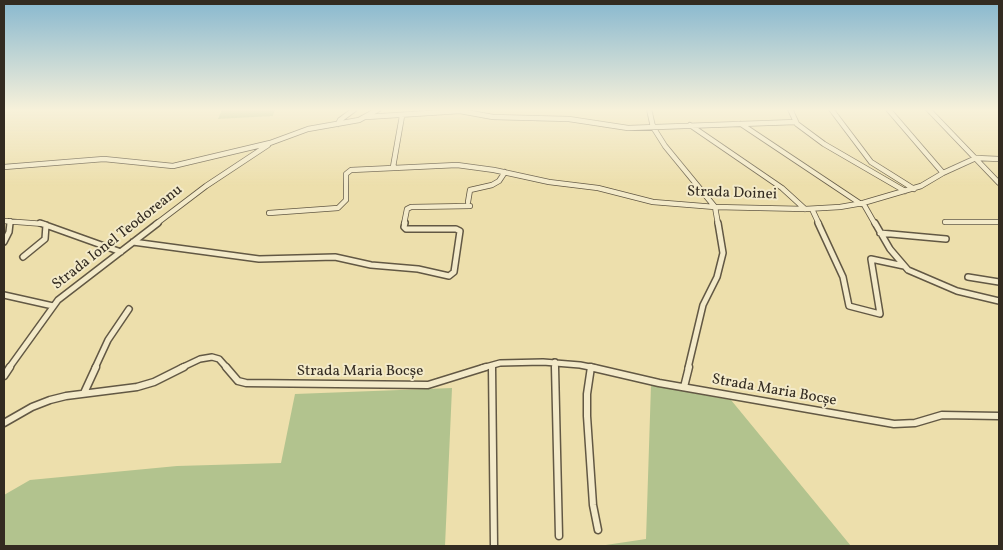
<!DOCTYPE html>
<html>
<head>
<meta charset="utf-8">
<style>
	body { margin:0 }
	#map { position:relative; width:1003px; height:550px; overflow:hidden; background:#eddfac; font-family:Vollkorn,serif }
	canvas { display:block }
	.frame { position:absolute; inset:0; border:5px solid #332b21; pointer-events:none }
</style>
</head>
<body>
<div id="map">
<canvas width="1003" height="550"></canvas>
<div class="frame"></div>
</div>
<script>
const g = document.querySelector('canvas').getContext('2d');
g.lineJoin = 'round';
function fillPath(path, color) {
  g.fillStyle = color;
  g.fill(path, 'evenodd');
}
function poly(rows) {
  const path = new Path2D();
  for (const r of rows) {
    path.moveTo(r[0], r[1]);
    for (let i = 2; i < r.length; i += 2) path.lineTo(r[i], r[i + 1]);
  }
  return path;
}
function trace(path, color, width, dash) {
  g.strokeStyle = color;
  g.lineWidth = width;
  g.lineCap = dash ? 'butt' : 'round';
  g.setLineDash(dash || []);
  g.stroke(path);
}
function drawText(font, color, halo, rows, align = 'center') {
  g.font = font + ' Vollkorn,serif';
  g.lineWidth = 4;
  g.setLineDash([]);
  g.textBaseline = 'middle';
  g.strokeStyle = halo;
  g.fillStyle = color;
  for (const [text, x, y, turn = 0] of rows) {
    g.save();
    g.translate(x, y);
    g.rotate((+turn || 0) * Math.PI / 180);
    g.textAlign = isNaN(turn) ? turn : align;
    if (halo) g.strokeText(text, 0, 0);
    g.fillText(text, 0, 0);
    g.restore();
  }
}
const green = poly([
	[222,109,275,109,273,116,218,119],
	[651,385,731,400,851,546,599,546,646,539],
	[452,388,445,546,4,546,4,495,30,480,177,466,281,463,295,394]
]);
const streetFar2 = poly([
	[649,109,653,127,665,146,715,207,718,224],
	[790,109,797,124,824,144,905,191],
	[831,109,871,162,914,189],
	[888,109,943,173],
	[928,109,999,183],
	[366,117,460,111,493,117,569,119,628,128,796,122],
	[338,124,340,120,355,109],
	[741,124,861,204],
	[690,125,782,188,805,209],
	[4,167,104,159,173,166,270,143,308,129,359,120,379,109],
	[393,167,402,116],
	[468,202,470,190,492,185,499,181,505,172],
	[863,203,875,224],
	[812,209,819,224],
	[269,213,338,208,346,200,346,174,351,170,457,165,494,170,549,182,598,188,653,202,715,207,805,209,840,207,863,203,921,186,943,173,976,158,999,159],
	[4,221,44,224],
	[945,222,999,222],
	[10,224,10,221],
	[156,224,206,186,268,145],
	[404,224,407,209,411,207,470,206]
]);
const streetFar1 = poly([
	[40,223,121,252],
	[818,223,843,277,849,306,880,314,871,259,904,266],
	[875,223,890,249,908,270,957,291,999,301],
	[880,233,946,239],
	[4,242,9,232,10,223],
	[133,242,259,259,335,257,371,265,418,269,449,276,454,272,460,231,456,229,406,229,404,227,405,223],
	[23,257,45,239,46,225],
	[968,277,999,282],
	[4,295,53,306],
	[555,362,555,368],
	[492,366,492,368],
	[9,368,58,300,158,223],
	[95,368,108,340,129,309],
	[181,368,200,359,212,357,219,359,227,368],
	[482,368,500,363,543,362,580,365,595,368],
	[688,368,703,305,717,277,723,253,718,223]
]);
const street = poly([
	[226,367,238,381,246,383,428,385,486,367],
	[492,367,494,545],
	[555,367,559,536],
	[590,367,659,383,894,424,915,423,942,415,999,416],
	[591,367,587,394,587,416,593,505,598,530],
	[4,376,10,367],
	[684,387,689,367],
	[84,393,96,367],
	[4,423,32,407,50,400,66,396,137,387,154,382,184,367]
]);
const streetNames = [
	["Strada Doinei",732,194,2],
	["Strada Ionel Teodoreanu",118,238,-38],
	["Strada Maria Bocșe",360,372],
	["Strada Maria Bocșe",774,391,10]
];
fillPath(green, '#b2c38e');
trace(streetFar2, '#625844', 6);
trace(streetFar1, '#625844', 8);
trace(street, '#625844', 9);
trace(streetFar2, '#f3eac9', 4.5);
trace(streetFar1, '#f3eac9', 5);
trace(street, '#f3eac9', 6);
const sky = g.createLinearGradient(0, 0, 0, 186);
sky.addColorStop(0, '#88b8cf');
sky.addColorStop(0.59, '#f7f1da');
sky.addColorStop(1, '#f7f1da00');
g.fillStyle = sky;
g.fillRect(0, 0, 1003, 186);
drawText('15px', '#332b21', '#f3eac9', streetNames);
</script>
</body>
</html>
